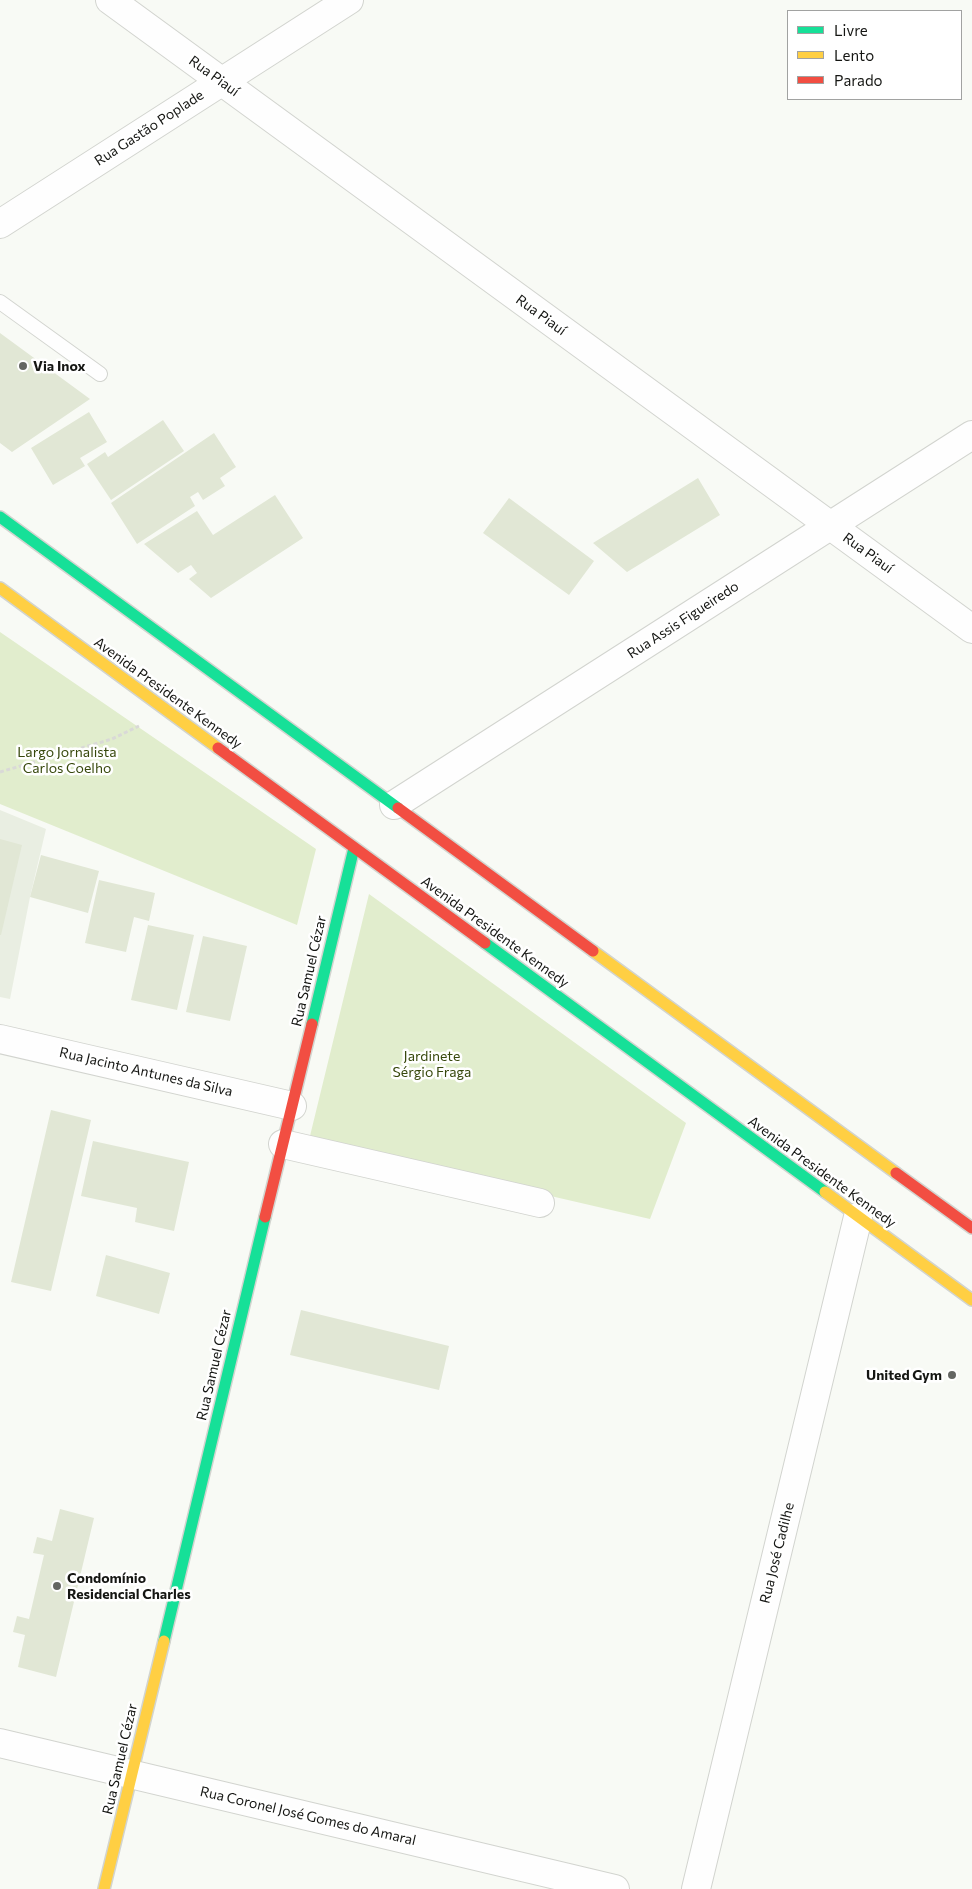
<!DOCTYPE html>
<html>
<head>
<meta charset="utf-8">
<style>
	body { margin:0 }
	#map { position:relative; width:972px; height:1889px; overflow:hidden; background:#f8faf5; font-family:Commissioner,sans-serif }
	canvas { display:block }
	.legend { position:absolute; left:787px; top:10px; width:175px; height:90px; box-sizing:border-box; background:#fff; border:1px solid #a1a2a1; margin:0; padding:6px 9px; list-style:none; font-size:15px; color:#151613 }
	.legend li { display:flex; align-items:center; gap:10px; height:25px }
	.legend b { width:25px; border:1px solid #a1a2a1 }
</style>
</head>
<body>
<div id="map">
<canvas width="972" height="1889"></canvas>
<ul class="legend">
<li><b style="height:6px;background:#16e098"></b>Livre</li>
<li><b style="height:6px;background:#ffcf43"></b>Lento</li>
<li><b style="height:6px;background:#f24e42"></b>Parado</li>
</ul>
</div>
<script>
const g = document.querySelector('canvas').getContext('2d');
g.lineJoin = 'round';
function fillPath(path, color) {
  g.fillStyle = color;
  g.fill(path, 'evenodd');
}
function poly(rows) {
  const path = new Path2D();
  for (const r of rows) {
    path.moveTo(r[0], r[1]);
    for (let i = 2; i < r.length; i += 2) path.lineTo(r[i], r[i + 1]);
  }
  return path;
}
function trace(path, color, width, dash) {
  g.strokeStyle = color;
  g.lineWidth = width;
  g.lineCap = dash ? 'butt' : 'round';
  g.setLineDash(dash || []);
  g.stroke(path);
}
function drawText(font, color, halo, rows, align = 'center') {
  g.font = font + ' Commissioner,sans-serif';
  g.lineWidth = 5;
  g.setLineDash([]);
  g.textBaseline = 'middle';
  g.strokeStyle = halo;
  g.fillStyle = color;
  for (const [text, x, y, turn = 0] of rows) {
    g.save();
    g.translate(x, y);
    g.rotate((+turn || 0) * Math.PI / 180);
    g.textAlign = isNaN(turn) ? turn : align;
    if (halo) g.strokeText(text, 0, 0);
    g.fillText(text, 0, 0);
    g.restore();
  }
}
const built = poly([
	[0,810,46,829,30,897,10,999,0,997]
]);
const green = poly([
	[0,632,316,849,297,925,0,804],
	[369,894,686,1123,650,1219,309,1140]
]);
const building = poly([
	[0,333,90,399,12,452,0,443],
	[89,412,107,442,80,458,85,466,53,485,31,448],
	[163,420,184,451,111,500,87,464,105,452,108,457],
	[214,433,236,467,220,478,225,486,203,500,198,492,190,497,195,506,137,544,111,503],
	[698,478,720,515,627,572,593,543],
	[275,495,303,538,211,598,189,579,197,573,191,565,178,573,144,544,197,511,213,535],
	[509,498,594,561,569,595,483,533],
	[0,839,22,845,1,935,0,935],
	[41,855,99,871,88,913,30,897],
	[99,880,155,893,149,921,134,917,126,952,85,943],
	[148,925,194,935,177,1010,131,1000],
	[203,936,247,946,230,1021,186,1012],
	[51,1110,91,1120,51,1291,11,1282],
	[93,1141,189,1162,174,1231,135,1222,137,1208,81,1196],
	[106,1255,170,1273,159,1314,96,1296],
	[301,1310,449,1346,439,1390,290,1355],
	[60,1509,94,1518,56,1677,18,1667,25,1635,13,1632,17,1616,29,1619,44,1555,33,1553,37,1537,52,1541]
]);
const path = poly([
	[0,772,112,739,139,726]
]);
const lane = poly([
	[0,302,100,374]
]);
const street = poly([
	[110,0,972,629],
	[0,224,349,0],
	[394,805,972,435],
	[0,1039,292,1106],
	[283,1144,540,1203],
	[0,1743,615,1889],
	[696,1889,858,1217]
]);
const fast = poly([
	[0,517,398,808],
	[485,943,825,1192],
	[312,1024,354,848],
	[164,1641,265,1217]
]);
const slow = poly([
	[0,588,218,748],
	[593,951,896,1173],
	[825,1192,972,1300],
	[104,1889,164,1641]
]);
const jam = poly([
	[218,748,485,943],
	[398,808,593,951],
	[896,1173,972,1228],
	[265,1217,312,1024]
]);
const markers = [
	[23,366,5,"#646662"],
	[952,1375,5,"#646662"],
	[57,1586,5,"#646662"]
];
const streetNames = [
	["Rua Piauí",214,76,36],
	["Rua Gastão Poplade",149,128,-33],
	["Rua Piauí",541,315,36],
	["Rua Piauí",868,553,36],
	["Rua Assis Figueiredo",683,620,-33],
	["Avenida Presidente Kennedy",168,693,36],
	["Avenida Presidente Kennedy",495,932,36],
	["Rua Samuel Cézar",309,971,-77],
	["Rua Jacinto Antunes da Silva",146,1072,13],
	["Avenida Presidente Kennedy",822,1172,36],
	["Rua Samuel Cézar",214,1365,-77],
	["Rua José Cadilhe",777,1553,-76],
	["Rua Samuel Cézar",120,1759,-77],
	["Rua Coronel José Gomes do Amaral",308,1816,13]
];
const poiNames = [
	["Via Inox",33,366],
	["United Gym",942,1375,"right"],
	["Condomínio",67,1578],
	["Residencial Charles",67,1594]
];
const parkNames = [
	["Largo Jornalista",67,752],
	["Carlos Coelho",67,768],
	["Jardinete",432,1056],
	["Sérgio Fraga",432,1072]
];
fillPath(built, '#e9eee2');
fillPath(green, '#e1edcd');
fillPath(building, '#e1e7d5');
trace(lane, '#d2d4cf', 16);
trace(street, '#d2d4cf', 30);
trace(fast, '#d2d4cf', 14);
trace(slow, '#d2d4cf', 14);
trace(jam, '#d2d4cf', 14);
trace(path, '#d9d9d7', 3, [4, 2.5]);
trace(lane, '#fefefe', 14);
trace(street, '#fefefe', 28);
trace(fast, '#16e098', 11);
trace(slow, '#ffcf43', 11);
trace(jam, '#f24e42', 11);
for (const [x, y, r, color] of markers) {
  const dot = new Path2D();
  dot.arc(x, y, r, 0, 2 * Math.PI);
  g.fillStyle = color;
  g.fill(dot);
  trace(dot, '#fff', 2);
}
drawText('14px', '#151613', '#fff', streetNames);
drawText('bold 14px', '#151613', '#fff', poiNames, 'left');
drawText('14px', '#37480c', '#fff', parkNames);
</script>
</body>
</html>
